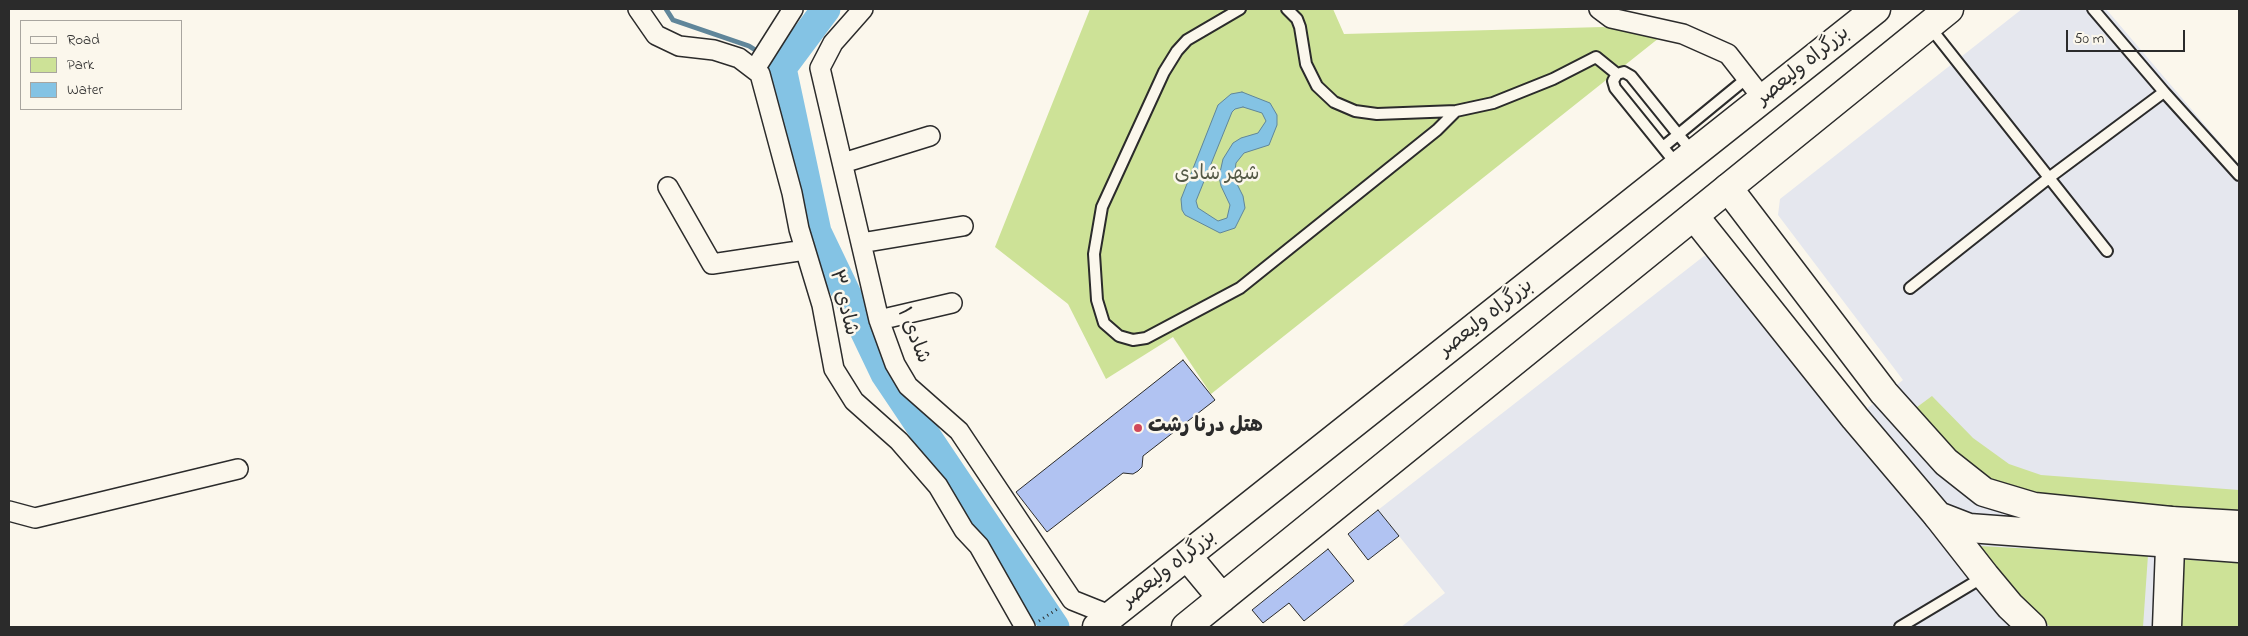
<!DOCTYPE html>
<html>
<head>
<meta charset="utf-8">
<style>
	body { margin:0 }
	#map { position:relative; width:2248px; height:636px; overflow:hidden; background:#fbf7ec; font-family:"Indie Flower",sans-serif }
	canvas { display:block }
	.frame { position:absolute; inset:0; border:10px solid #2b2b2b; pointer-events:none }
	.legend { position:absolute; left:20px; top:20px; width:162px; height:90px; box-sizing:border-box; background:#fbf7ec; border:1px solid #a8a59f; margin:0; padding:6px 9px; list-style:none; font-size:15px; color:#2b2b2b }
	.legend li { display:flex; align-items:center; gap:10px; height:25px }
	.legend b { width:25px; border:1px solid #a8a59f }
	.scale { position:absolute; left:2066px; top:30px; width:119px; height:22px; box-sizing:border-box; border:2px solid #2b2b2b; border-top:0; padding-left:6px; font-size:15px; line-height:18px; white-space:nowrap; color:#2b2b2b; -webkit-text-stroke:4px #fbf7ec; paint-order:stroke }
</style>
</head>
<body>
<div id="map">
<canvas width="2248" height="636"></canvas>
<div class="frame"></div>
<ul class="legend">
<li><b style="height:6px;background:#fbf7ec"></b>Road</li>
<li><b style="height:14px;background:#cde297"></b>Park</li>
<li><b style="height:14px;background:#84c3e4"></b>Water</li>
</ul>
<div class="scale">50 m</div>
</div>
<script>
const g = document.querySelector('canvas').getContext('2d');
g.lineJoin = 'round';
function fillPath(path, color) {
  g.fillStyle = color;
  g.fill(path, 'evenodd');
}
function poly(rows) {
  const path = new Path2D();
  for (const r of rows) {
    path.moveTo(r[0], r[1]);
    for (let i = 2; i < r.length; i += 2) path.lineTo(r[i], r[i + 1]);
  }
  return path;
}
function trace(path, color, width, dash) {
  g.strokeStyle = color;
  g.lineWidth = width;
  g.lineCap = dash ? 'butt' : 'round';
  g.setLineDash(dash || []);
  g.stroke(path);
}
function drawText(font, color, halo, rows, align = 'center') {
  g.font = font + ' "Indie Flower","Playpen Sans Arabic",sans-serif';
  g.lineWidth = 5;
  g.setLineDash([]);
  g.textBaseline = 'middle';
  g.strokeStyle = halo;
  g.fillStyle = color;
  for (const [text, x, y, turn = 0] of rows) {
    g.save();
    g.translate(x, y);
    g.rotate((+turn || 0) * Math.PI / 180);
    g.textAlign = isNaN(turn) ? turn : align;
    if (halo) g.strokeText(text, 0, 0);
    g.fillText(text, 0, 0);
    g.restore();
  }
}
const built = poly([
	[2022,9,2106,9,2239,165,2239,627,1401,627,1445,593,1378,510,1704,256,1722,260,1855,418,1903,380,1778,215,1780,199]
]);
const green = poly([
	[1090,9,1333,9,1344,34,1603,27,1659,38,1211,394,1173,337,1106,379,1068,304,995,247],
	[1932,396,1973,438,2009,464,2041,475,2239,490,2239,515,2036,498,1997,484,1981,476,1909,413],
	[1979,546,2148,555,2143,627,2050,627,2018,595],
	[2176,559,2239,563,2239,627,2173,627]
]);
const water = poly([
	[1242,92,1270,103,1277,115,1277,125,1269,145,1244,153,1236,163,1234,178,1243,196,1245,208,1235,228,1220,233,1185,215,1182,210,1181,199,1218,105,1231,94,1242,92],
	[1243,107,1262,113,1266,121,1258,133,1241,138,1233,143,1223,159,1219,177,1221,186,1230,205,1227,218,1218,221,1198,208,1196,201,1232,112,1235,109,1243,107]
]);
const stream = poly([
	[666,9,673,20,749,46,760,53],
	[767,58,782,68]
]);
const river = poly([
	[826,9,782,68,817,232,885,374,1055,627]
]);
const building = poly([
	[1183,360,1215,400,1143,456,1142,467,1138,471,1133,474,1123,473,1047,532,1016,492,1183,360],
	[1378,510,1399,536,1368,560,1348,534,1378,510],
	[1328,549,1354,581,1304,621,1289,603,1263,623,1252,610,1328,549]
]);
const path = poly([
	[1039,621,1059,608]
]);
const service = poly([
	[1240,9,1187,40,1177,51,1164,72,1102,207,1094,254,1097,300,1104,323,1119,336,1133,340,1146,338,1240,288,1437,130,1456,111],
	[1287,9,1297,19,1300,27,1306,64,1317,86,1334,102,1355,111,1377,114,1456,111,1493,103,1553,79,1596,57,1617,74],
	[2093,9,2164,92],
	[1929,26,2107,251],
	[1663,147,1747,78],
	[1678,166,1615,88,1613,81,1617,74,1624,72,1631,76,1694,154],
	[1910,288,2050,177,2164,92,2239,175],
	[1900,627,1985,576]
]);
const minor = poly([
	[638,9,656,35,679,46,714,50,739,58,760,74,792,193,799,229,822,305,834,369,854,401,899,441,938,486,964,530,979,546,1025,627],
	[863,9,833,43,820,68,879,320,895,364,908,386,959,431,1072,600,1112,616],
	[1599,9,1611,18,1683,34,1728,54,1764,100],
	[755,69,793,9],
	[843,163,930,136],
	[668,187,712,264,805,250],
	[861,243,963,226],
	[879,320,952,303],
	[9,511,35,518,238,469]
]);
const secondary = poly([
	[2167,627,2171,521]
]);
const primary = poly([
	[1938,516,1985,576,2010,606,2032,627]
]);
const trunk = poly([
	[1187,556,1222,598],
	[1097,627,1876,9],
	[1186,627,1949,9]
]);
const motorway = poly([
	[1728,188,1884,393,1946,462,1984,492,2034,507,2171,521,2239,525],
	[1694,216,1855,418,1938,516,1969,528,2239,548]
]);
const markers = [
	[1138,428,5,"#d1495b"]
];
const streetNames = [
	["بزرگراه ولیعصر",1804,67,-39],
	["شادی ۳",842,303,76],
	["بزرگراه ولیعصر",1487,319,-38],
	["شادی ۱",912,336,68],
	["بزرگراه ولیعصر",1170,570,-38]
];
const parkNames = [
	["شهر شادی",1217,176]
];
const poiNames = [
	["هتل درنا رشت",1148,428]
];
fillPath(built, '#e5e7ee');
fillPath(green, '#cde297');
fillPath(water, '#84c3e4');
trace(water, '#60869a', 1);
trace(stream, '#60869a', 5);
trace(river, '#84c3e4', 29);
fillPath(building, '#b1c3f2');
trace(building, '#2b2b2b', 1);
trace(service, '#2b2b2b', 14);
trace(minor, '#2b2b2b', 22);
trace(secondary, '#2b2b2b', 31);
trace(primary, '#2b2b2b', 31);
trace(trunk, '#2b2b2b', 31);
trace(motorway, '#2b2b2b', 31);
trace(path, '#2b2b2b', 3, [1, 4]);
trace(service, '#fbf7ec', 10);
trace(minor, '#fbf7ec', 19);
trace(secondary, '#fbf7ec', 28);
trace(primary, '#fbf7ec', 28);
trace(trunk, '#fbf7ec', 28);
trace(motorway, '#fbf7ec', 28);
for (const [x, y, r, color] of markers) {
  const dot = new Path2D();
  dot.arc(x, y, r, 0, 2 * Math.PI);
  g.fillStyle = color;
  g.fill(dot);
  trace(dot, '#fbf7ec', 2);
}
drawText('20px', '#2b2b2b', '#fbf7ec', streetNames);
drawText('20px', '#545946', '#fbf7ec', parkNames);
drawText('bold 20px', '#2b2b2b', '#fbf7ec', poiNames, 'left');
</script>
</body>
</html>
